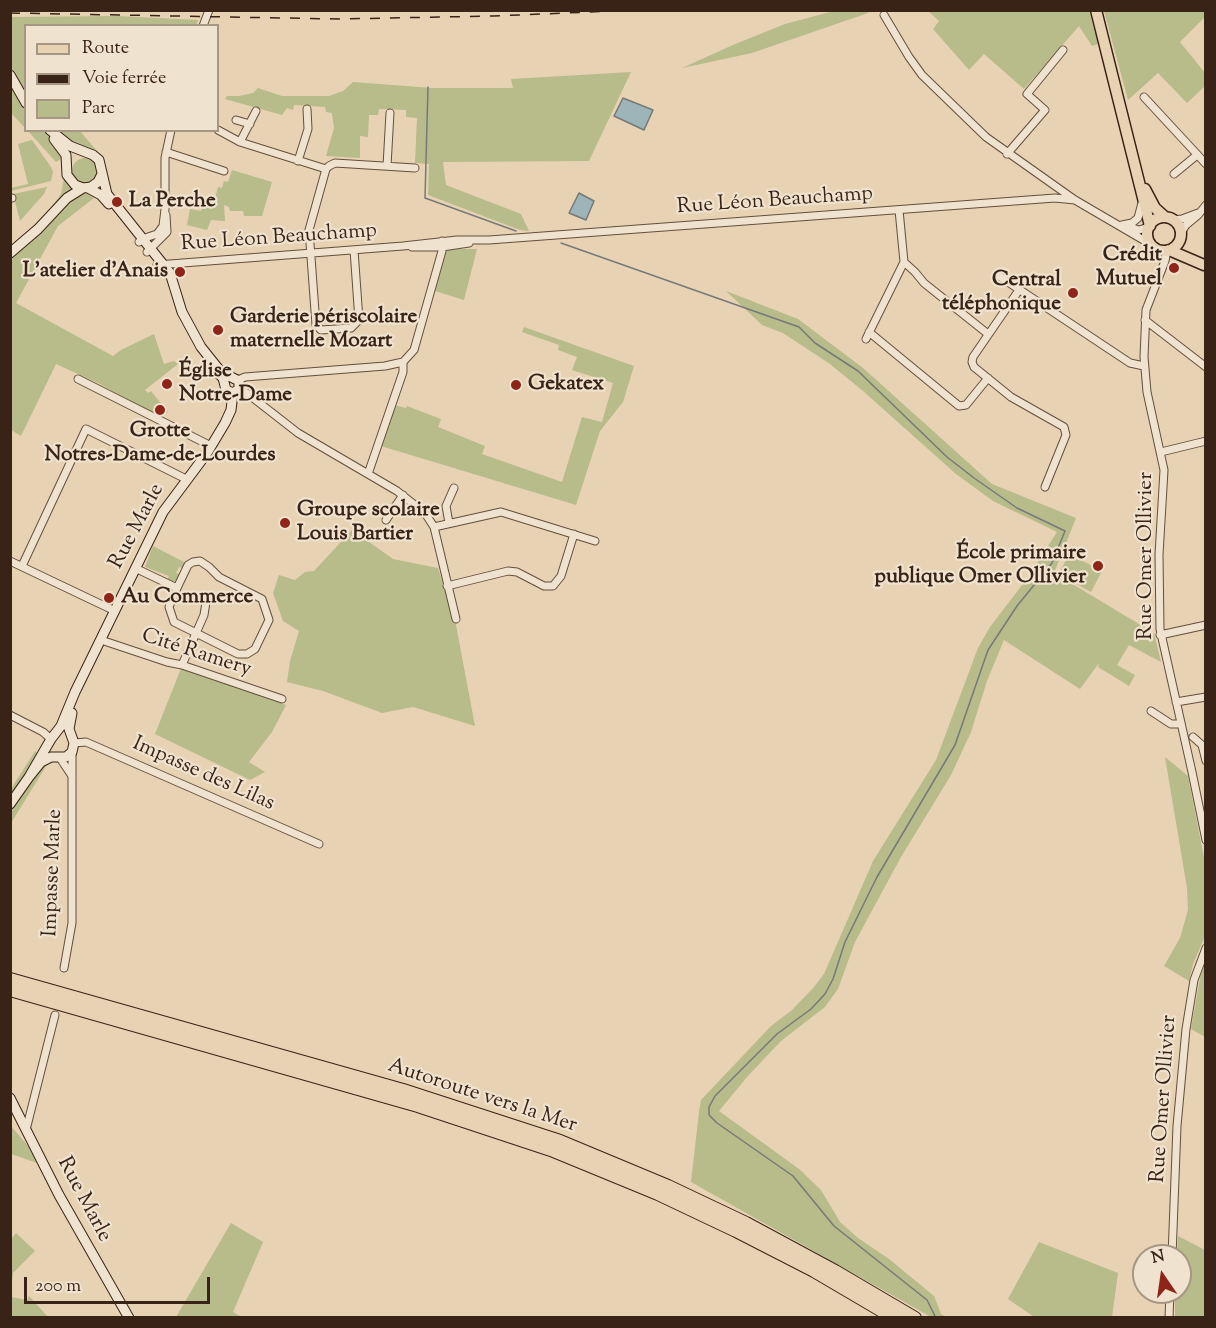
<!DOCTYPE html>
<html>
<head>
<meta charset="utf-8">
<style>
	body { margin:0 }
	#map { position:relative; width:1216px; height:1328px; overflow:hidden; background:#e7d2b3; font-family:"Sorts Mill Goudy",serif }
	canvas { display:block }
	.frame { position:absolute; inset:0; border:12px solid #392316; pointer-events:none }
	.legend { position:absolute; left:24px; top:24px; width:195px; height:108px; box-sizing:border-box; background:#efe2ce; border:2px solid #a69684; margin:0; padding:8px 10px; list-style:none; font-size:18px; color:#392316 }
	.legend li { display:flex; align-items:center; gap:12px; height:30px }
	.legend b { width:30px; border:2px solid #a69684 }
	.north { position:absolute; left:1132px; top:1244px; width:60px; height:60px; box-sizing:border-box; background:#efe2ce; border:2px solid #a69684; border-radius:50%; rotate:347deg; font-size:16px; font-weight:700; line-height:24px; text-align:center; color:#392316 }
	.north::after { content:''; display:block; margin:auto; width:21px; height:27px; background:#8f2418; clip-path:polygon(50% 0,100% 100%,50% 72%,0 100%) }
	.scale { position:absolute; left:24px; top:1277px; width:186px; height:27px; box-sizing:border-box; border:3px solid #392316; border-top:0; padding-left:8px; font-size:18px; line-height:21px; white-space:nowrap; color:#392316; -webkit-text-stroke:4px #efe2ce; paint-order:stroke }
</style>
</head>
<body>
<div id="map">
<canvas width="1216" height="1328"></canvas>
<div class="frame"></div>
<ul class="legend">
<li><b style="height:8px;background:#e7d2b3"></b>Route</li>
<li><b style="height:8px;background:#392316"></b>Voie ferrée</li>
<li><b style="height:16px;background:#b8bb8a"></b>Parc</li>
</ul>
<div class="north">N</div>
<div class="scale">200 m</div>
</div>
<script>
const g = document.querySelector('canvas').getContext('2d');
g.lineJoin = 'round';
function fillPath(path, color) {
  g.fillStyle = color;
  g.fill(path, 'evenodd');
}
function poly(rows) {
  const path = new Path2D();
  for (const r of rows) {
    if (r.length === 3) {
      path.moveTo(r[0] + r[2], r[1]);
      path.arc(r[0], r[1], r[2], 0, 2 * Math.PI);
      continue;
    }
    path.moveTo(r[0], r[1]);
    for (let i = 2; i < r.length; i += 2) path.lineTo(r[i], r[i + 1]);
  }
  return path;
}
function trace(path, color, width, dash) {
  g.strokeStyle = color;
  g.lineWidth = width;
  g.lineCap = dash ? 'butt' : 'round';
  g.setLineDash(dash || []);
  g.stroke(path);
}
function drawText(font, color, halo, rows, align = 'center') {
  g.font = font + ' "Sorts Mill Goudy",serif';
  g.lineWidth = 4.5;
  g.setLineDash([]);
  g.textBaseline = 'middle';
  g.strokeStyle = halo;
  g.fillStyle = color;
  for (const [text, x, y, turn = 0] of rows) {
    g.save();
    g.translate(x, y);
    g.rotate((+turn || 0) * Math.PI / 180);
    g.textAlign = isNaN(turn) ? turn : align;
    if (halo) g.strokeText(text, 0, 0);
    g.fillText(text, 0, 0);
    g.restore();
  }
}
const green = poly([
	[834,11,869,11,868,13,752,53,682,68,733,45,785,24],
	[928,11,1089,11,1098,44,1092,46,1079,26,1024,89,984,54,969,70,933,29,939,21],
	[1104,11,1205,11,1205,17,1180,42,1205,73,1205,86,1187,103,1158,73,1128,100],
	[117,16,198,20,196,26,26,26,25,128,11,113,10,17],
	[631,72,589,161,443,162,446,185,521,214,529,231,520,230,428,195,429,164,415,163,417,118,406,117,406,110,379,109,378,115,369,115,368,137,360,136,360,158,326,156,334,128,332,113,326,112,325,107,294,105,293,110,287,108,282,115,225,99,227,96,239,96,253,93,258,88,282,96,329,96,343,91,353,82,432,88,513,88,511,79],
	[28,131,80,131,97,151,79,147,56,162],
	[32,140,51,167,53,172,51,181,11,191,11,188,28,184,18,144],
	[85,171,13],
	[232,170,272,182,262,216,244,216,243,211,230,211,229,207,224,205,225,221,211,220,207,230,187,225,190,209,201,211,204,199,214,202,218,187,222,188,224,181,228,182],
	[64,178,94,198,58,226,16,303,113,356,121,350,154,334,164,364,174,361,178,364,145,390,148,393,151,391,168,412,161,418,98,383,56,364,21,436,11,430,10,247,43,218,61,194],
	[47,187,44,194,20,221,13,194],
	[451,249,477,249,464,300,435,291,446,252],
	[726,291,798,319,863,368,992,484,1076,518,1054,573,1154,633,1161,662,1129,645,1117,665,1135,675,1129,686,1098,667,1099,663,1080,689,1004,640,987,681,971,732,951,775,901,857,855,942,838,989,825,1007,781,1041,747,1077,719,1111,799,1169,821,1190,840,1222,858,1238,889,1259,934,1296,941,1314,946,1317,931,1317,691,1182,699,1112,701,1100,771,1026,792,1010,814,987,824,974,873,861,936,760,978,648,990,627,1029,576,1057,532,993,501,956,474,863,391,830,364,783,333,762,325],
	[524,327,634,366,623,402,600,431,576,505,381,446,394,405,406,408,407,406,441,419,438,427,485,446,482,454,562,482,582,417,602,422,613,383,572,370,577,357,558,350,559,345,522,332],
	[352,530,393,559,438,568,456,625,475,726,413,707,382,713,323,691,287,682,290,661,299,631,283,621,273,593,279,575,295,580,305,572,314,571],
	[153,546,186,563,184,568,179,567,176,573,181,575,174,582,167,580,169,576,145,567],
	[1069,554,1102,571,1091,592,1059,574],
	[182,666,286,705,272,732,249,762,265,772,250,780,155,734],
	[35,751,48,763,11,823,11,789],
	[1165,757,1188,776,1205,863,1205,936,1193,964,1189,981,1164,966,1180,938,1188,910,1187,888],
	[1205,962,1205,1037,1191,1029,1200,978],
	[10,1125,28,1146,37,1163,11,1154],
	[231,1223,263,1242,233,1312,242,1317,176,1317],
	[16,1233,35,1251,13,1273,11,1288,11,1239],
	[1178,1236,1205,1250,1205,1317,1175,1316,1175,1292,1180,1292,1180,1256,1177,1256],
	[1039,1242,1118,1273,1112,1317,1034,1317,1008,1299],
	[29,1296,48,1317,11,1317,11,1297,27,1300]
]);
const water = poly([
	[623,98,653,110,644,130,614,116,623,98],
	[579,193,594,201,586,220,569,213,579,193]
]);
const stream = poly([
	[428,87,425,198,516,231],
	[561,243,799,327,815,343,858,371,947,457,974,478,1017,508,1065,531,1052,563,1017,606,988,650,955,745,877,877,845,942,833,979,825,994,811,1009,777,1034,715,1096,709,1107,709,1115,717,1123,793,1176,834,1226,927,1300,936,1318]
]);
const minor = poly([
	[884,15,909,57,922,75,986,137,1075,200,1152,245],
	[203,26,209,10],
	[1144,97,1206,164],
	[236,120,250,124],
	[218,130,240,142,326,169,309,230,316,325,321,330,351,328,359,320,354,250],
	[240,142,256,111],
	[166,152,224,171],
	[1007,154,1045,110,1027,94,1063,50],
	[298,161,308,129,307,109],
	[387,166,390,113],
	[326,169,329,166,335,163,415,168],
	[1174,174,1197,155],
	[10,198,12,198],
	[1173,220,1182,219,1198,213],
	[1122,225,1132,223,1138,218,1142,203],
	[1123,225,1139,230,1149,227],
	[1181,233,1186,225,1198,215,1206,205],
	[139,242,145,238,157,234,163,226,165,209,165,158,171,130],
	[412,247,442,247,469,243],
	[1167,250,1165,261,1146,310,1144,357,1147,392,1164,470,1159,555,1160,629,1192,772,1206,840],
	[147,252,167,232,166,215],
	[904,262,915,272,924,283,988,334],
	[157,265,403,246,457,240,489,240,1055,198,1075,200],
	[999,276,1130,363,1144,366],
	[1019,290,973,357,972,362,974,367,1011,397,1064,427,1066,435,1045,487],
	[1145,320,1206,367],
	[869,332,959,406,966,405,988,378],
	[866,339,904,262,899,210],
	[78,379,211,446],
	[238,380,245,377,385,366,403,362,414,350,442,251,442,241],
	[239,387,298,433,397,491,425,513,434,527,456,619],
	[1161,452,1206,441],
	[368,474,403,372,403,362],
	[386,520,403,495],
	[449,523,446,506,454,488],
	[434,527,501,512,595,541],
	[10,561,115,611],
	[22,566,86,429,186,479],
	[135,568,177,588,169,607,174,622,238,654,247,654,255,649,269,620,262,599,219,577,209,567,200,561,193,562,188,565,177,588],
	[447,586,508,571,517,572,544,586,553,586,561,576,574,534],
	[1160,635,1206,625],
	[101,640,167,662,182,665,282,699],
	[182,665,204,615,206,602],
	[1176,702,1206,697],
	[1151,711,1171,724,1181,724],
	[10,715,43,732,51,739],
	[1193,737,1202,745,1206,761],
	[74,743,86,742,319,844],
	[60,758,72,776],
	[64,968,72,923,72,752],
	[26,1130,55,1015],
	[1172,1256,1177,1126,1186,1029,1194,980,1206,948],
	[1169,1318,1170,1292]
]);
const secondary = poly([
	[10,75,26,103],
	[50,130,70,146,93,155,99,160,107,194,170,273,182,312,201,347,221,372,239,381,239,389,233,393],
	[54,139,66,155,67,175,75,185,83,188,91,187,98,182,102,174],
	[88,188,101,195,109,204],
	[10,253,38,229,67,198,83,188],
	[218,373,223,378,226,390,233,393],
	[29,777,51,739,61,726,75,692,163,512,207,453,225,423,231,410,233,393],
	[10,804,29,777,41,762,51,757,66,757,72,752,74,743,69,729,72,713],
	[10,1098,59,1195,129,1318]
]);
const primary = poly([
	[1096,10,1150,226],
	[1145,189,1155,208,1165,217],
	[1164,234,17],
	[1169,250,1204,265]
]);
const motorway = poly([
	[10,979,403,1090,560,1141,668,1186,746,1223,835,1271,915,1318],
	[10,990,418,1106,551,1150,658,1194,736,1231,814,1271,894,1318]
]);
const rail = poly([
	[10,13,339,19,493,16,637,10]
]);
const markers = [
	[117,202,6,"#8f2418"],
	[1174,268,6,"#8f2418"],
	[180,272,6,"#8f2418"],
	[1073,293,6,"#8f2418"],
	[218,330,6,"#8f2418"],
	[167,384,6,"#8f2418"],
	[516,385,6,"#8f2418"],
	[160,410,6,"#8f2418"],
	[285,523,6,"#8f2418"],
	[1098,566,6,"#8f2418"],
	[109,598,6,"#8f2418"]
];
const poiNames = [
	["La Perche",129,202],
	["Crédit",1162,256,"right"],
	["Mutuel",1162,280,"right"],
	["L'atelier d'Anais",168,272,"right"],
	["Central",1061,281,"right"],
	["téléphonique",1061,305,"right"],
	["Garderie périscolaire",230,318],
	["maternelle Mozart",230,342],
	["Église",179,372],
	["Notre-Dame",179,396],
	["Gekatex",528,385],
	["Grotte",160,432,"center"],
	["Notres-Dame-de-Lourdes",160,456,"center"],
	["Groupe scolaire",297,511],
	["Louis Bartier",297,535],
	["École primaire",1086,554,"right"],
	["publique Omer Ollivier",1086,578,"right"],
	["Au Commerce",121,598]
];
const streetNames = [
	["Rue Léon Beauchamp",775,202,-4],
	["Rue Léon Beauchamp",279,239,-4],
	["Rue Marle",138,527,-62],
	["Rue Omer Ollivier",1147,556,-90],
	["Cité Ramery",196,654,18],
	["Impasse des Lilas",203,775,24],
	["Impasse Marle",54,873,-88],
	["Autoroute vers la Mer",482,1097,18],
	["Rue Omer Ollivier",1165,1099,-86],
	["Rue Marle",83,1200,62]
];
fillPath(green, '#b8bb8a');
fillPath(water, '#9db4b9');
trace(water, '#757a78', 1.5);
trace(stream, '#757a78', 1.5);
trace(minor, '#644f3d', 9);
trace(secondary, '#392316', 11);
trace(primary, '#392316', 13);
trace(motorway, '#392316', 14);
trace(minor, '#efe2ce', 7);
trace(secondary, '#efe2ce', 9);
trace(primary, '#e7d2b3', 10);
trace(motorway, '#e7d2b3', 12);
trace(rail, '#392316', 1.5, [10, 10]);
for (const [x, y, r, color] of markers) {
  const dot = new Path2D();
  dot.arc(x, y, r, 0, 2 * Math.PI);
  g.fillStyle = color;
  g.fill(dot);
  trace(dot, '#efe2ce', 2);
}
drawText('bold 21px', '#392316', '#efe2ce', poiNames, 'left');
drawText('21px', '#392316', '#efe2ce', streetNames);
</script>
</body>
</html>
